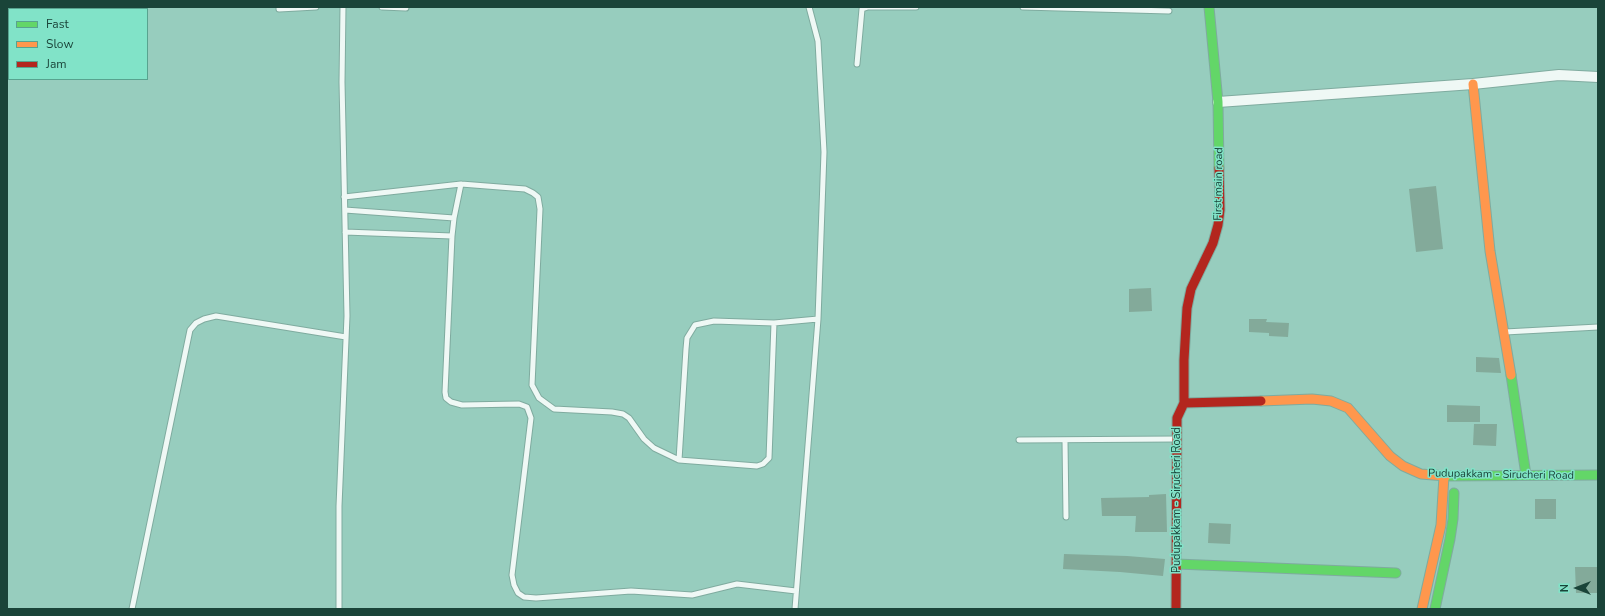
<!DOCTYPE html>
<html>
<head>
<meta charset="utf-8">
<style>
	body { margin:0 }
	#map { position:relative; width:1605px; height:616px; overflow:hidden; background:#97cdbe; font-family:"Nunito Sans",sans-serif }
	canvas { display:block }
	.frame { position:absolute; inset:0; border:8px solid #1a4439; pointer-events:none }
	.legend { position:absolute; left:8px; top:8px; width:140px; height:72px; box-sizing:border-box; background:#81e3c8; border:1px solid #58a38f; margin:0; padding:5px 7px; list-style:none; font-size:12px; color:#1a4439 }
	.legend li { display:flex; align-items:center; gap:8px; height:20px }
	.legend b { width:20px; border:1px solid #58a38f }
	.north { position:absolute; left:1557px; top:568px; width:40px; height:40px; -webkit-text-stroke:3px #81e3c8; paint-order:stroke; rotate:270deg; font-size:11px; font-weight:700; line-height:16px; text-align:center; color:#1a4439 }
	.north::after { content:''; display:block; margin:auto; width:14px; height:18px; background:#1a4439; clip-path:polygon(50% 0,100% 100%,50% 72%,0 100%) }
</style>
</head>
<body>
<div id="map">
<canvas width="1605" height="616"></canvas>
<div class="frame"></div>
<ul class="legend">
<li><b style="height:5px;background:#63d668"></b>Fast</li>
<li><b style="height:5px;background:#ff974d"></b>Slow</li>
<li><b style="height:5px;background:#b3261e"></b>Jam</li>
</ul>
<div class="north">N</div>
</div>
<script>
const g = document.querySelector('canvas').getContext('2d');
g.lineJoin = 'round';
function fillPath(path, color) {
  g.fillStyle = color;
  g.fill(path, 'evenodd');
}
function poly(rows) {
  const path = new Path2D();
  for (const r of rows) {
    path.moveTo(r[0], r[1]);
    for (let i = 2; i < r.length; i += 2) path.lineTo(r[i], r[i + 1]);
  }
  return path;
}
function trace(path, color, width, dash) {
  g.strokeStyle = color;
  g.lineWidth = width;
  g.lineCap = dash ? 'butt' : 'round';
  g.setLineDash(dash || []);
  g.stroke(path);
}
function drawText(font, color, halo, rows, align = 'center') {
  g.font = font + ' "Nunito Sans",sans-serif';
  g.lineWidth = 3;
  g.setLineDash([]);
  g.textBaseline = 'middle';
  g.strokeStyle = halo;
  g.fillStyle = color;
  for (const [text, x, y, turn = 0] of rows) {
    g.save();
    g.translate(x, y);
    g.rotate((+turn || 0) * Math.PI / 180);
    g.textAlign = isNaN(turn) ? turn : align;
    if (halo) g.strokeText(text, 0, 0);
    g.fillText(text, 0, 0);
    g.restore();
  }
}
const building = poly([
	[1436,186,1443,249,1416,252,1409,189],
	[1151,288,1152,311,1129,312,1129,289],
	[1249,319,1267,319,1266,322,1289,323,1288,337,1269,336,1269,333,1249,332],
	[1476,357,1499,358,1501,373,1476,372],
	[1447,405,1480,406,1480,422,1447,422],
	[1474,424,1497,424,1496,446,1473,445],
	[1166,494,1167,532,1135,532,1136,516,1102,516,1101,498,1149,497,1149,495],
	[1535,499,1556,499,1556,519,1535,519],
	[1209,523,1231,524,1230,544,1208,543],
	[1064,554,1127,556,1165,559,1163,576,1120,572,1063,569],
	[1575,567,1598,567,1598,593,1576,593]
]);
const lane = poly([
	[382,7,406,8],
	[1023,7,1169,11],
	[279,9,316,7],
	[857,64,862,9,868,7,916,7],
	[461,184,454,218,452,236,445,392,446,398,451,402,462,405,519,404,527,407,531,418,512,575,514,585,518,593,524,597,536,598,631,591,692,595,737,584,796,591],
	[344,197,461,184,525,189,533,193,538,197,540,209,532,385,539,398,554,409,612,412,623,414,629,418,644,439,654,448,679,460,757,466,763,464,769,458,774,323],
	[345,210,454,218],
	[345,232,452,236],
	[1505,332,1598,327],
	[1019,440,1176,439],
	[1065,441,1066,517],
	[679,460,686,349,687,338,695,325,714,321,774,323,818,319],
	[132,609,190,330,196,323,204,319,216,316,346,337],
	[339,609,339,506,347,316,342,82,343,7],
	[795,609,818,319,824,152,818,41,809,7]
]);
const street = poly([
	[1218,102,1473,84,1559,75,1598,77]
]);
const fast = poly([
	[1209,7,1218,102,1219,168],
	[1511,375,1526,475],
	[1446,476,1598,475],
	[1177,564,1396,573],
	[1435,609,1450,539,1453,519,1454,493]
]);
const slow = poly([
	[1473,84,1490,251,1511,375],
	[1261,401,1312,399,1331,401,1348,408,1390,456,1403,466,1421,474,1446,476],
	[1422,609,1441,525,1444,476]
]);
const jam = poly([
	[1184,403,1184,360,1187,308,1191,289,1213,243,1218,225,1220,210,1219,168],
	[1176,609,1177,418,1184,403,1261,401]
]);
const streetNames = [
	["First main road",1219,184,-89],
	["Pudupakkam - Sirucheri Road",1501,475,1],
	["Pudupakkam - Sirucheri Road",1177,500,-90]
];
fillPath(building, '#83aa9a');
trace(lane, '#7fab9f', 7);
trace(street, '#7fab9f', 12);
trace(fast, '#7fab9f', 11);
trace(slow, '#7fab9f', 11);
trace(jam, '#7fab9f', 11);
trace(lane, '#eff8f5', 5);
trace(street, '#eff8f5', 10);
trace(fast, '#63d668', 9);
trace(slow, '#ff974d', 9);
trace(jam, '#b3261e', 9);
drawText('11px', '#1a4439', '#81e3c8', streetNames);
</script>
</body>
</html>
